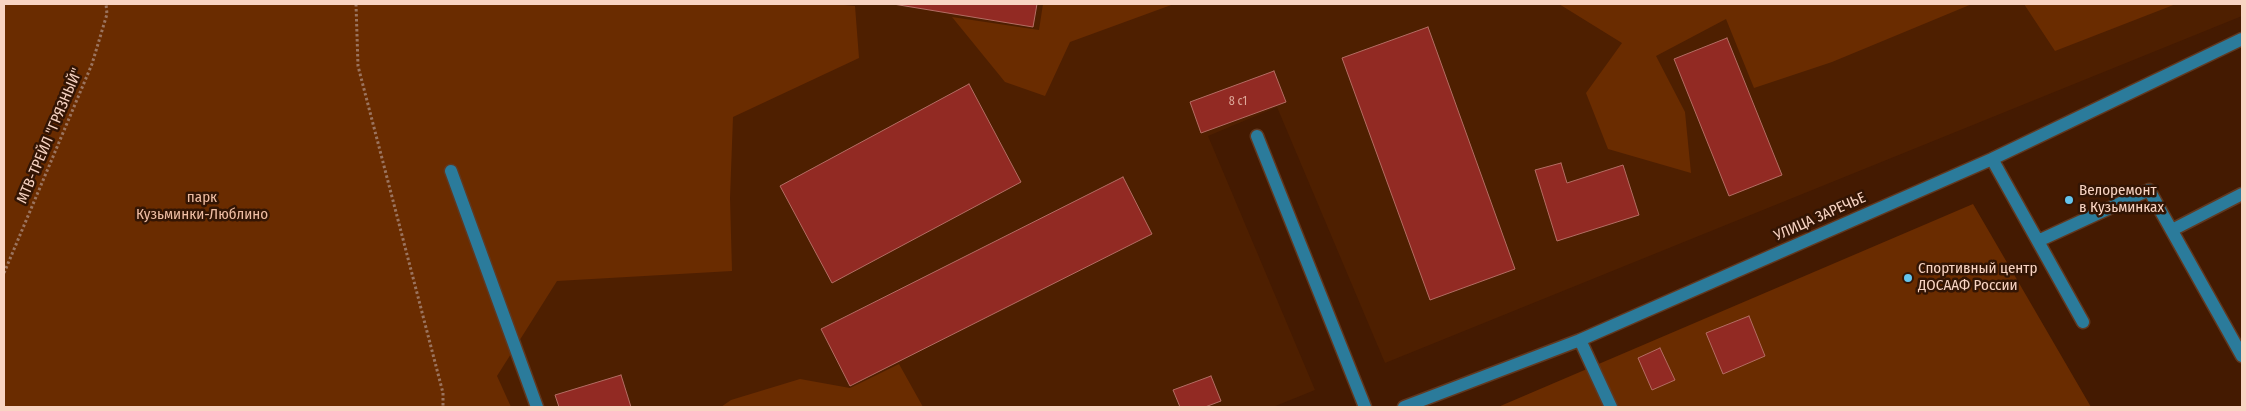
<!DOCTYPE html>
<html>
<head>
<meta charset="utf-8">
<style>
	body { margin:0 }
	#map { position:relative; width:2246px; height:411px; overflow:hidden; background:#441a01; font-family:"Fira Sans Condensed",sans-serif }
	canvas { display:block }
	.frame { position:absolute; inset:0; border:5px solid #f8d4c3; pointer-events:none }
</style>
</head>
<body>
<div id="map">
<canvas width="2246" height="411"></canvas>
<div class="frame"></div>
</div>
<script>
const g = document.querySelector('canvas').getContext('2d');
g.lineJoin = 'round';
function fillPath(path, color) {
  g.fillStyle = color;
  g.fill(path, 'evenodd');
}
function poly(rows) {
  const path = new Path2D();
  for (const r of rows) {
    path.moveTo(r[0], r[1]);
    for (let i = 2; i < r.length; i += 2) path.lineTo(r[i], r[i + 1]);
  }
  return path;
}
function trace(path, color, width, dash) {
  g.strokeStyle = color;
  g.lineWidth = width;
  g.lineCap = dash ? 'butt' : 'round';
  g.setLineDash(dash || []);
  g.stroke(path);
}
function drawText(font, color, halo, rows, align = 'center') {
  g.font = font + ' "Fira Sans Condensed",sans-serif';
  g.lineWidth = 5;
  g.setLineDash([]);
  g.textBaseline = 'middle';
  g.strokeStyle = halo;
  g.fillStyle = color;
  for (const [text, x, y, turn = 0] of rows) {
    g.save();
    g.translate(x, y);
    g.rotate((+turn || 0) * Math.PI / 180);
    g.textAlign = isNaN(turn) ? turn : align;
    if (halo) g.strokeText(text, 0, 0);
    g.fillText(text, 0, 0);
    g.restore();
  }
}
const built = poly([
	[371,4,2242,4,2242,16,1385,363,1277,107,1208,136,1315,390,1273,407,455,407]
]);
const green = poly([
	[4,4,834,4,855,6,859,58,733,117,730,198,732,271,557,281,497,376,511,407,4,407],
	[1043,4,1174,4,1070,42,1045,96,1005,82,952,17,1039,30],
	[1559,4,1972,4,1832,62,1754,88,1726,19,1656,56,1685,112,1691,173,1608,149,1586,93,1622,43],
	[2024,4,2176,4,2055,51],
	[1973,204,2091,407,1498,407],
	[899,364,923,407,721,407,731,400,800,379,850,388]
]);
const building = poly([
	[893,4,1037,4,1033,27,893,4],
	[1428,27,1515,269,1430,300,1342,58,1428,27],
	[1727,38,1782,175,1729,196,1674,59,1727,38],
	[1274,71,1286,102,1201,133,1190,102,1274,71],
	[969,84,1021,182,832,283,780,186,969,84],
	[1561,163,1567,183,1623,165,1639,215,1557,241,1535,170,1561,163],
	[1123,177,1152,234,850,386,821,329,1123,177],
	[1749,316,1765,356,1723,374,1706,333,1749,316],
	[1660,348,1675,380,1652,390,1638,358,1660,348],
	[621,375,631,407,559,407,555,395,621,375],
	[1211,376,1221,401,1205,407,1180,407,1173,390,1211,376]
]);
const path = poly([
	[356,4,358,66,443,393,443,407],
	[4,273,92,64,107,14,106,4]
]);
const minor = poly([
	[1257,136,1365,407],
	[1992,159,2083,322],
	[451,171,537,407],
	[2172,230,2242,194],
	[2038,241,2149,190,2242,356],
	[1580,340,1611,407],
	[1404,407,1580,340,1992,159,2242,39]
]);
const markers = [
	[2069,200,5,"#64c5ee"],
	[1908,278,5,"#64c5ee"]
];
const numberNames = [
	["8 с1",1238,102]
];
const streetNames = [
	["MTB-ТРЕЙЛ \"ГРЯЗНЫЙ\"",50,136,-67],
	["УЛИЦА ЗАРЕЧЬЕ",1820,217,-24]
];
const poiNames = [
	["Велоремонт",2079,191],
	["в Кузьминках",2079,208],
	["Спортивный центр",1918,269],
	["ДОСААФ России",1918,286]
];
const parkNames = [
	["парк",202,198],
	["Кузьминки-Люблино",202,215]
];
fillPath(built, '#4e1f00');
fillPath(green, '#6a2c00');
fillPath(building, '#922a23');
trace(building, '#b46d63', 1);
trace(minor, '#613820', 15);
trace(path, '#9b745e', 3, [2.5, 2.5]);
trace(minor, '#2b7b9b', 12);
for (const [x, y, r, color] of markers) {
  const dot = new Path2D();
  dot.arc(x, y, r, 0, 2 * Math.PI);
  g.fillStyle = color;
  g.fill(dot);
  trace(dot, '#331504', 2);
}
drawText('12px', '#deaa9b', null, numberNames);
drawText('15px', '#f8d4c3', '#331504', streetNames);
drawText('15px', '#f8d4c3', '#331504', poiNames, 'left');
drawText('15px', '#efbda3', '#331504', parkNames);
</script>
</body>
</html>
